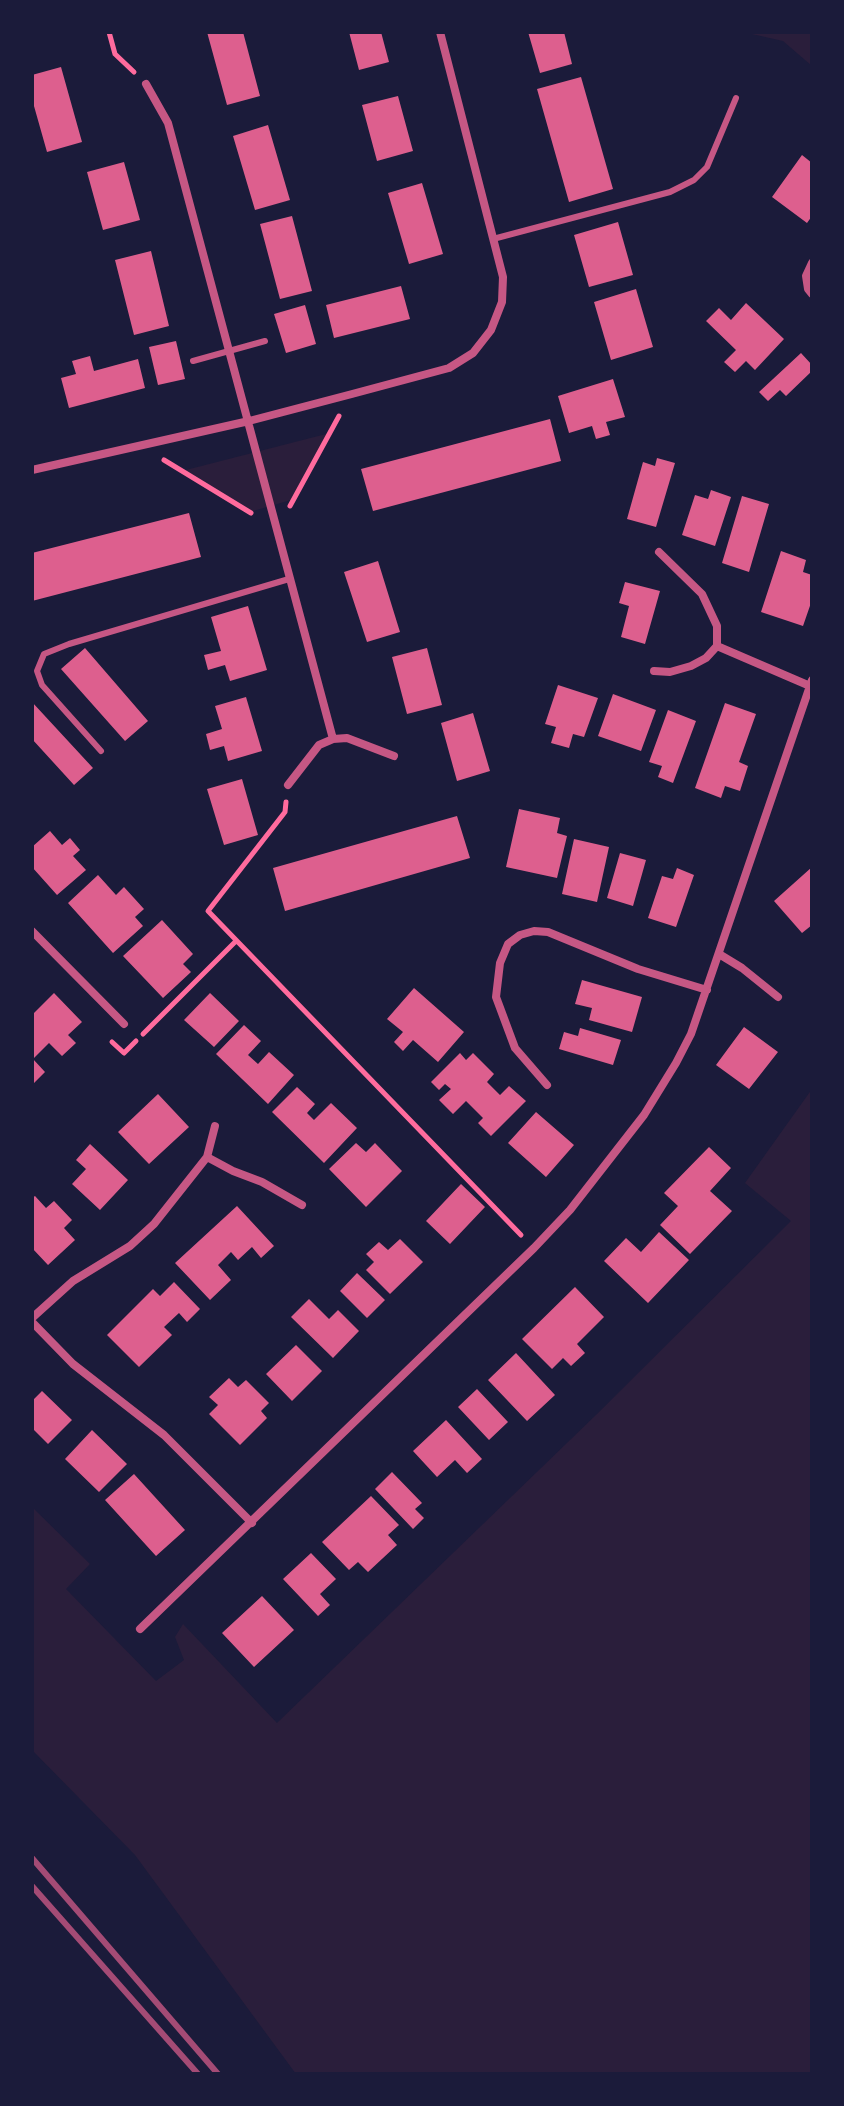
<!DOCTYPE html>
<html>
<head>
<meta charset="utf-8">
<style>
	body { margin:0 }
	#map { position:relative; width:844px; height:2106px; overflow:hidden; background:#1b1b3a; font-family:"DejaVu Sans",sans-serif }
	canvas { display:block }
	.frame { position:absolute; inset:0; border:34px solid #1b1b3a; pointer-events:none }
</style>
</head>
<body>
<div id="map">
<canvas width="844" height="2106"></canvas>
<div class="frame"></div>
</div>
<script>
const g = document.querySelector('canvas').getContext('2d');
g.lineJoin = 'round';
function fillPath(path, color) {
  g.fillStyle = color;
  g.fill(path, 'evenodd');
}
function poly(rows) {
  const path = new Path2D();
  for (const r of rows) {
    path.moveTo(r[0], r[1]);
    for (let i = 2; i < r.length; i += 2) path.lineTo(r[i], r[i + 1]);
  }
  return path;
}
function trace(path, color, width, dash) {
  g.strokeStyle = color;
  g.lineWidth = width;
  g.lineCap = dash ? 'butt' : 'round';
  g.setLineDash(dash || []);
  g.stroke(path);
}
const green = poly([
	[743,32,812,32,812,66,783,41],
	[330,433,294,499,250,512,182,471],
	[812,1089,812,2074,296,2074,135,1855,32,1750,32,1507,90,1564,66,1589,156,1681,184,1660,175,1637,183,1624,277,1723,597,1414,791,1221,745,1183]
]);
const building = poly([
	[207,32,243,32,260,96,227,105],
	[349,32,381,32,389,62,359,70],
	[528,32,564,32,572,64,540,73],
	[61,67,82,142,47,152,32,99,32,75],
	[581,77,613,189,569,202,537,89],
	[398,96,413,151,377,161,362,105],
	[268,125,290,200,255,210,233,136],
	[802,155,812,163,812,216,807,223,772,197],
	[124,162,140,220,103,230,87,172],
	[422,183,443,254,409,264,388,193],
	[292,216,312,291,280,299,260,224],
	[618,222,633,275,589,287,574,235],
	[151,251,169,326,134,335,115,260],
	[401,286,410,319,334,338,326,305],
	[636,289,653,347,611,360,594,302],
	[746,303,784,339,755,370,746,361,735,372,724,362,736,350,706,321,719,308,731,320],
	[305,305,316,344,286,353,274,314],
	[176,341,185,379,158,385,149,347],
	[801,353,812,365,812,371,786,396,780,390,768,401,759,392],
	[90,356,94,371,138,359,145,388,69,408,61,378,76,374,72,361],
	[613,379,625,417,606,422,610,435,596,439,592,426,569,433,558,396],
	[550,419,561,461,373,511,361,469],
	[657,458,675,463,656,527,627,519,643,462,655,466],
	[711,490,731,497,715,546,682,535,695,495,708,499],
	[742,496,769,504,749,572,722,563],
	[189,513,201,557,32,601,32,553],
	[781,551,806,560,803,572,812,575,812,600,803,626,761,612],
	[378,561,400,632,367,642,344,572],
	[625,582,660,591,645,644,621,637,629,606,619,603],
	[248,606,267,670,230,681,225,665,208,670,204,655,221,651,211,617],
	[85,648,148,721,125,741,61,669],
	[427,648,442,705,407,714,392,657],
	[558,685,598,698,584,737,573,734,569,748,551,743,556,727,545,724],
	[613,694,656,710,641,751,598,736],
	[246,697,262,751,228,761,224,746,210,750,206,734,222,729,215,706],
	[32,702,93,768,74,785,32,739],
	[725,703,756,714,739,762,748,766,740,791,725,786,721,798,695,788],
	[668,710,696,721,673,783,658,777,662,766,649,762],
	[473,713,490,771,457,781,441,723],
	[242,779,258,835,224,845,207,789],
	[519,809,560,818,557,833,567,836,557,878,506,867],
	[457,816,470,858,285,911,273,868],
	[50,831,62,845,70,838,80,850,73,856,86,870,57,895,32,867,32,847],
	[574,839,609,847,597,902,562,894],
	[620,853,646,860,633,906,607,898],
	[812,867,812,925,802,933,774,901],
	[677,868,694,875,676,927,648,918,662,876,673,879],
	[98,875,116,895,124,887,144,909,135,917,143,926,113,953,68,903],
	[162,920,193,954,183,964,191,972,163,998,123,956],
	[582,980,642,997,632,1032,589,1020,592,1008,575,1004],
	[414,988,464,1032,438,1062,413,1040,403,1051,394,1042,403,1032,387,1019],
	[54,993,82,1022,68,1035,76,1043,62,1056,49,1043,33,1059,45,1072,32,1085,32,1015],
	[210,993,239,1021,214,1047,184,1020],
	[244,1025,261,1041,248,1055,258,1064,269,1052,294,1075,268,1104,216,1054],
	[744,1027,778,1052,749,1089,716,1065],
	[580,1028,621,1040,613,1065,559,1049,564,1032,578,1036],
	[460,1053,466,1060,473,1053,494,1074,487,1082,500,1095,509,1086,526,1101,491,1136,478,1123,483,1118,466,1101,453,1114,439,1100,451,1089,445,1084,439,1090,431,1082],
	[297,1087,315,1104,307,1113,314,1120,331,1103,357,1128,324,1163,272,1112],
	[158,1094,189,1127,149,1164,118,1132],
	[536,1112,574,1145,546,1177,508,1143],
	[356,1143,366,1152,375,1143,402,1171,366,1207,329,1169],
	[90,1144,128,1180,100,1210,72,1184,86,1169,76,1160],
	[709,1147,731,1168,710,1191,732,1211,690,1254,660,1225,678,1206,664,1193],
	[461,1184,485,1207,450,1244,426,1221],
	[35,1196,46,1208,54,1201,72,1220,64,1228,75,1240,48,1265,32,1248,32,1198],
	[237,1206,274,1246,261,1258,252,1247,238,1260,231,1252,218,1265,231,1280,210,1300,175,1263],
	[659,1232,689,1260,648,1303,604,1261,626,1238,641,1252],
	[400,1239,423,1262,390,1294,366,1270,374,1262,366,1254,379,1242,388,1250],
	[357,1273,385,1300,367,1318,340,1291],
	[174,1282,200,1309,187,1322,179,1313,164,1327,172,1335,139,1367,107,1335,153,1289,160,1296],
	[575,1287,604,1317,577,1344,585,1353,571,1366,563,1358,552,1369,522,1339],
	[309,1299,329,1319,338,1310,359,1331,333,1358,291,1317],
	[296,1345,322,1371,292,1401,266,1374],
	[516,1353,555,1395,527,1421,488,1380],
	[229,1378,238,1387,246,1380,269,1403,261,1411,267,1418,240,1445,209,1414,218,1405,209,1397],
	[477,1389,508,1422,489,1440,458,1407],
	[42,1391,72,1420,48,1444,32,1428,32,1401],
	[446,1420,482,1459,467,1473,455,1460,437,1477,413,1451],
	[92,1430,127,1464,99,1492,65,1459],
	[392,1472,422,1503,415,1509,424,1518,413,1529,375,1489],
	[134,1474,185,1530,156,1556,105,1500],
	[371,1496,399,1525,388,1535,397,1545,368,1572,358,1562,349,1570,322,1542],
	[311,1553,336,1579,320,1594,330,1605,318,1616,283,1579],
	[262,1596,294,1630,254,1667,222,1633]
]);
const path = poly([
	[109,32,115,54,134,72],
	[164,460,251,513],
	[290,506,339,416],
	[286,802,285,812,208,911,521,1235],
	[143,1034,236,941],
	[112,1042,124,1053,136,1041]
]);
const service = poly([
	[493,239,670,192,694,180,707,167,736,98],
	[193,361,265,341],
	[101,751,42,685,37,671,44,654,69,644,289,579]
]);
const minor = poly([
	[146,84,168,123,333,739],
	[812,263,806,276,808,289,812,294],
	[32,470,249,421,352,394,449,368,473,353,491,330,502,302,503,277,440,32],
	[717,646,810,686],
	[654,671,670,672,691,666,706,658,717,646,717,626,702,594,659,552],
	[288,785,319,745,333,739,347,738,394,756],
	[32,931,124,1024],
	[719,954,742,968,778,997],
	[547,1085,515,1048,496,997,500,963,508,944,520,935,534,931,548,932,638,969,707,990],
	[207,1157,233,1171,262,1182,302,1205],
	[32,1318,73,1281,130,1246,154,1224,207,1157,215,1126],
	[32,1322,73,1364,164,1435,252,1523],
	[140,1629,534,1248,570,1210,644,1115,676,1063,691,1034,812,680]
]);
const rail = poly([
	[32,1858,218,2074],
	[32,1886,198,2074]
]);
fillPath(green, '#2a1e3b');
fillPath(building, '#dd5f8e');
trace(path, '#ff6b9d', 5);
trace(service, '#c65784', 6);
trace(minor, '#c65784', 8);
trace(rail, '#a44b75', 6);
</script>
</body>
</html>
